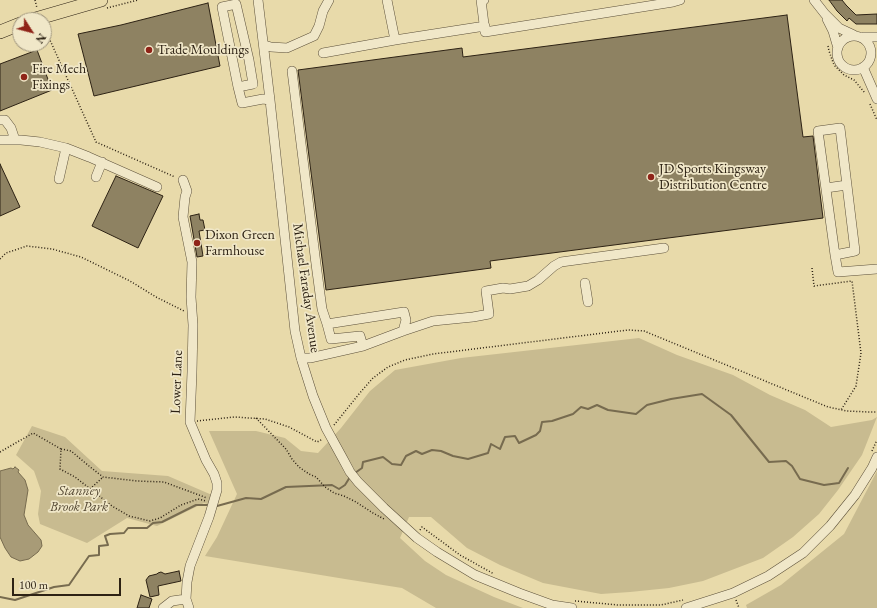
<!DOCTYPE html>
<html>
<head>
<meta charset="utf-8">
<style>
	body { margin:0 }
	#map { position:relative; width:877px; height:608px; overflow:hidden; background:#e8daaa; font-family:"EB Garamond",serif }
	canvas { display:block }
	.north { position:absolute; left:12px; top:12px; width:40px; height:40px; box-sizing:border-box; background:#f0e7c8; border:1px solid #a29880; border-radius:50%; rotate:126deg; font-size:11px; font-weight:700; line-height:16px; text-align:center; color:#2d2214 }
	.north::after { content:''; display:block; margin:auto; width:14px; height:18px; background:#8f2418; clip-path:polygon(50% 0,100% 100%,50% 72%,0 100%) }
	.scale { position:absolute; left:12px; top:578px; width:109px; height:18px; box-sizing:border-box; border:2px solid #2d2214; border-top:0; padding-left:5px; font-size:12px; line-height:14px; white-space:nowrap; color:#2d2214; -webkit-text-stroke:3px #f0e7c8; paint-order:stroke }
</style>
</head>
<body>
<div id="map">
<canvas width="877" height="608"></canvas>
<div class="north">N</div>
<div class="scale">100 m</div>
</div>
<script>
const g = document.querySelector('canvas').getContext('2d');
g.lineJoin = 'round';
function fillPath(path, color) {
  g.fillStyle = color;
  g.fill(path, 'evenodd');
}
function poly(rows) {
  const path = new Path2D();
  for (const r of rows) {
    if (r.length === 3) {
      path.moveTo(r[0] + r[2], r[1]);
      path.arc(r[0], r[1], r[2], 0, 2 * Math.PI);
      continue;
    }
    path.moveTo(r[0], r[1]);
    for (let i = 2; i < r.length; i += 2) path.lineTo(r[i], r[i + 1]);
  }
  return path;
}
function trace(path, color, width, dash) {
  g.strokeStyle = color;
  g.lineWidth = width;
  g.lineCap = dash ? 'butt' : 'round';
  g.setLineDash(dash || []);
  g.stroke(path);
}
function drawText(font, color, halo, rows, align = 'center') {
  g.font = font + ' "EB Garamond",serif';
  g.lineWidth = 3.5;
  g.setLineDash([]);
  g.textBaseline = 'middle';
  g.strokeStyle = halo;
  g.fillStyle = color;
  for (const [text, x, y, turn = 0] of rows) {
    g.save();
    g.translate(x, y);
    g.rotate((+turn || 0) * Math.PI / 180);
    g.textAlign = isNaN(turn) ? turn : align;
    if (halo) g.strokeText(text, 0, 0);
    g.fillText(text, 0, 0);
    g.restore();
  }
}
const green = poly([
	[639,338,677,355,733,375,770,395,805,410,831,427,872,420,877,417,862,455,838,490,819,514,793,537,763,558,703,581,669,588,630,592,601,594,543,583,500,565,467,548,431,517,409,517,400,538,425,561,446,575,494,597,523,608,436,608,402,588,345,579,205,556,217,537,237,494,209,431,256,431,285,438,301,451,318,453,341,428,370,391,395,370,461,358],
	[32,426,65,437,102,471,168,476,212,495,212,505,204,503,157,526,127,518,87,543,40,524,38,514,41,491,34,471,16,455],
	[877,471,877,608,747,608,746,605,781,585,844,534]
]);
const water = poly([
	[15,467,19,470,18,472,25,480,28,490,24,515,28,525,41,540,42,546,38,552,29,559,20,561,11,557,5,548,0,537,0,471,11,468,13,469,15,467]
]);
const stream = poly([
	[355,473,362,468,363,462,383,457,392,464,401,465,406,456,416,451,422,454,432,450,441,451,453,456,468,459,488,453,491,444,500,449,505,437,515,436,519,443,536,435,540,431,542,422,552,421,573,414,581,407,588,409,597,405,608,410,636,414,647,405,671,399,702,394,731,415,769,462,786,461,792,466,800,479,824,485,839,483,848,468],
	[217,506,246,498,261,499,286,487,332,485,339,489,345,485,350,477],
	[0,597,15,600,54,587,69,585,89,556,99,555,99,546,108,545,105,536,110,534,124,533,128,528,147,528,153,523,162,522,196,505,207,505]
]);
const building = poly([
	[829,0,842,0,846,5,856,15,877,14,877,24,856,24,849,18,847,21,837,11,829,0],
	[208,3,220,66,94,96,78,34,121,25,208,3],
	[787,15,803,137,813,136,823,218,490,261,491,268,326,290,298,70,462,48,463,57,787,15],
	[37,50,52,90,0,111,0,64,37,50],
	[0,164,20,207,0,216,0,164],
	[116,176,163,196,138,248,92,226,116,176],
	[199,214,200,220,203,220,205,230,199,231,203,256,197,257,190,216,199,214],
	[179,571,181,581,158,586,159,595,150,597,146,580,149,576,157,574,158,573,161,572,165,574,179,571],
	[141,595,152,599,149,608,137,608,141,595]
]);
const path = poly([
	[35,0,37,8],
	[107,8,138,0],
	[44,27,96,142,175,177],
	[828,46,829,51,834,65,844,75,854,80,865,93],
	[870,104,877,120],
	[0,259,6,253,27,246,52,249,81,257,130,281,156,297,184,311],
	[812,268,814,286,852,281,861,353,856,386,841,410],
	[256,418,286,449,292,459,299,467,309,474,316,477,325,487,334,493,344,496,356,502,373,513,384,519],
	[197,421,234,417,265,419,289,427,317,442,323,439],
	[334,425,359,394,373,378,388,367,405,360,433,354,628,330,644,331,828,407,847,411,869,412,877,412],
	[61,449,71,451,89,466,103,477,137,481,164,482,207,498],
	[872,451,877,440],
	[0,452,33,433,61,449,60,469,75,477,112,506,129,516,150,521,160,518,181,505,198,499,206,501],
	[90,489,103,477],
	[420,530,422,527,460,555,494,574],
	[736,600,739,608],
	[575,601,618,605,661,605,683,600]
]);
const minor = poly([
	[258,0,270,100,295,331,301,358,313,396,326,428,343,459,350,472,358,482,384,508,417,538,437,552,475,575,519,593,552,605,572,608],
	[387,0,395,40],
	[484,0,481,0,485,32,673,2,680,0],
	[814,0,825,14,839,28,854,35],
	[827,19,833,31,838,48],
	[854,53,17],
	[863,37,877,37],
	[264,45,271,47,287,48,314,36,319,26,323,11,329,0],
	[323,53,395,40,485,26],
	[863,67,877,99],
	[292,71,316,264,322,309,327,324,404,312,406,320,403,331],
	[238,87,253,84,249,60,236,4,222,7,238,87,242,103,263,99,270,100],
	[0,120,5,120,11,128,15,140],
	[0,140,21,140,40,142,66,148,89,157,157,187],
	[96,177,102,162],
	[59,179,66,148],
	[183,180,187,191,185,197,183,217,192,262,191,297,193,325,192,372,190,422,206,460,214,474,217,483,217,490,209,517,190,566,187,582,186,599,189,608],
	[826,188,847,185],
	[835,255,855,251,840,128,818,131,835,255,838,272,877,269],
	[585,283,588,302],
	[327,324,331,339,360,336,363,346],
	[301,358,310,358,363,346,403,331,433,321,473,317,489,314,486,291,503,288,510,289,528,286,538,280,554,266,561,262,664,248],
	[163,608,172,601,186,599],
	[686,608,733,593,768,576,803,553,830,526,855,495,872,468,877,457]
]);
const highway = poly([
	[32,20,101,0],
	[0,32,20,24]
]);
const markers = [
	[149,50,4,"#8f2418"],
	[24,77,4,"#8f2418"],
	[651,177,4,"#8f2418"],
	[197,243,4,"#8f2418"]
];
const poiNames = [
	["Trade Mouldings",157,50],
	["Fire Mech",32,69],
	["Fixings",32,85],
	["JD Sports Kingsway",659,169],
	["Distribution Centre",659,185],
	["Dixon Green",205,235],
	["Farmhouse",205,251]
];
const streetNames = [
	["Michael Faraday Avenue",306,288,82],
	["Lower Lane",177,382,-88]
];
const parkNames = [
	["Stanney",79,491],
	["Brook Park",79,507]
];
fillPath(green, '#c8bb90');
fillPath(water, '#a89b77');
trace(water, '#776b4f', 1);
trace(stream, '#776b4f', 2);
fillPath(building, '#8e8262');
trace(building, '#2d2214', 1);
trace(minor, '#5c503a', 10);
trace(highway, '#2d2214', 14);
trace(path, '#2d2214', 1.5, [1, 2]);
trace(minor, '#f0e7c8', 9);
trace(highway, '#e8daaa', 13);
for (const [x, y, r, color] of markers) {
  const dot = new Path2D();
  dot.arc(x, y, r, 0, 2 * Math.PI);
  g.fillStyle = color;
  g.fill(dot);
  trace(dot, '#f0e7c8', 1.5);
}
drawText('14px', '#2d2214', '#f0e7c8', poiNames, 'left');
drawText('14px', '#2d2214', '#f0e7c8', streetNames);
drawText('italic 14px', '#544833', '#f0e7c8', parkNames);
</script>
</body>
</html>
